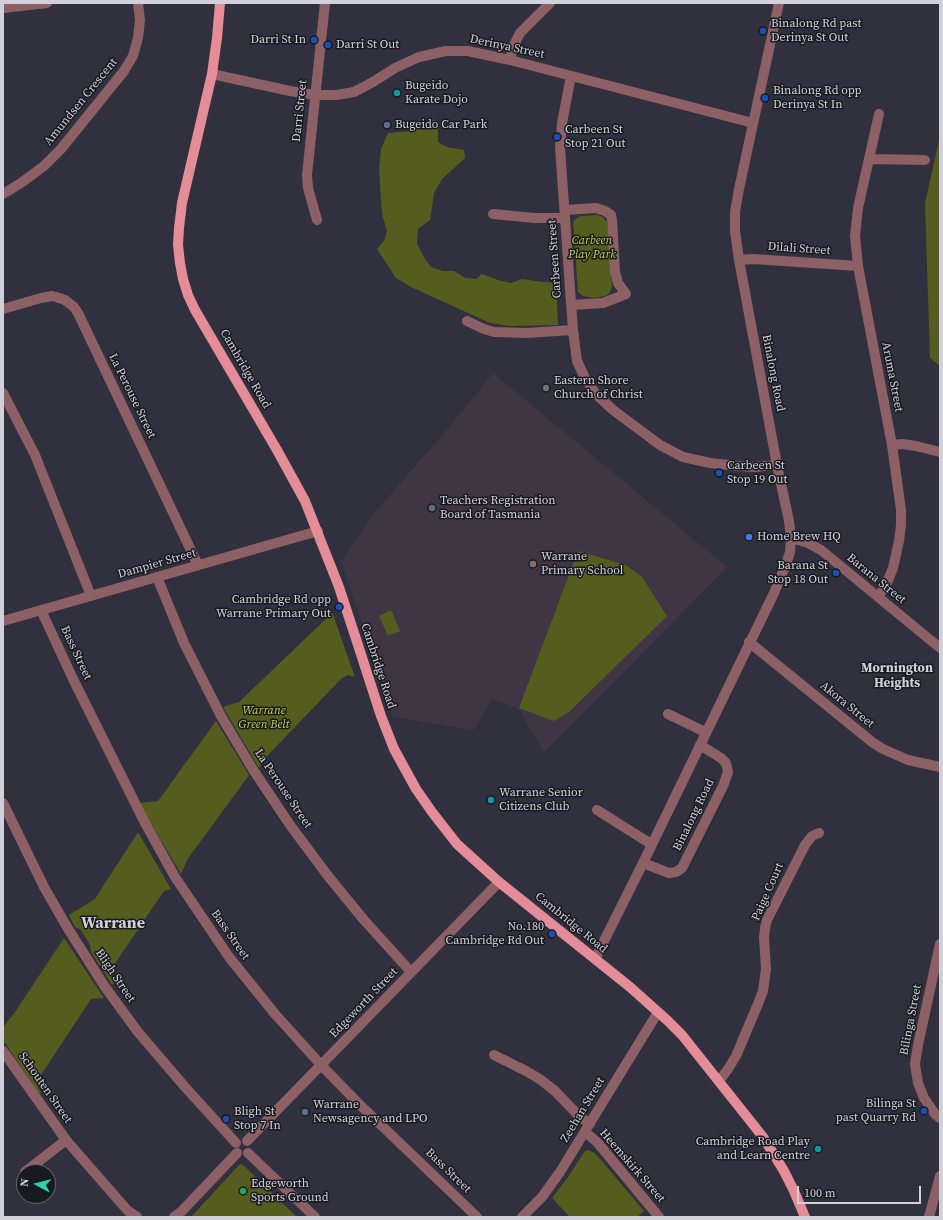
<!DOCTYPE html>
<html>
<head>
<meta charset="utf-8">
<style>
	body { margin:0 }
	#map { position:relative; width:943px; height:1220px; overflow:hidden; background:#31303f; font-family:"Source Serif 4",serif }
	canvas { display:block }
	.frame { position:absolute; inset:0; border:4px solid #d2d1db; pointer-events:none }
	.north { position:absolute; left:16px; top:1164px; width:40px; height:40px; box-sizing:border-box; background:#191920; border:1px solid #63636b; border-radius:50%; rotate:277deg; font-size:11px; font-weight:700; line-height:16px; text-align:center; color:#d2d1db }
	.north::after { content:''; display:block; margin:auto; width:14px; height:18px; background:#2dd4ab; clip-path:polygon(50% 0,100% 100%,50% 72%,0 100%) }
	.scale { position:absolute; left:797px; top:1186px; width:124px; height:18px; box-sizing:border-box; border:2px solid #d2d1db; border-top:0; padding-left:5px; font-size:12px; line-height:14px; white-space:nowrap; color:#d2d1db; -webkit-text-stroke:3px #191920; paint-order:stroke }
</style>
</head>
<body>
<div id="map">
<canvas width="943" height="1220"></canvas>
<div class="frame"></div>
<div class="north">N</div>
<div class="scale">100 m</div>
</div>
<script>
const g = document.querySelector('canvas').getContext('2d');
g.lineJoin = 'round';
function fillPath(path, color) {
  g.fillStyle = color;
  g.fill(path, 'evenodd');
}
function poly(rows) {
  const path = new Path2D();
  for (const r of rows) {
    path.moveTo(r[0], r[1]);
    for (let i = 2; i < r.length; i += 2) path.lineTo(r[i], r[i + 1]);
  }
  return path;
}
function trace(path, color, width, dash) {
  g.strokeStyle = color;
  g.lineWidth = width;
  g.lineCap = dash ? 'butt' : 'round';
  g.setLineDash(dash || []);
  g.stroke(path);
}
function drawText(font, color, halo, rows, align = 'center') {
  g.font = font + ' "Source Serif 4",serif';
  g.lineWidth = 3;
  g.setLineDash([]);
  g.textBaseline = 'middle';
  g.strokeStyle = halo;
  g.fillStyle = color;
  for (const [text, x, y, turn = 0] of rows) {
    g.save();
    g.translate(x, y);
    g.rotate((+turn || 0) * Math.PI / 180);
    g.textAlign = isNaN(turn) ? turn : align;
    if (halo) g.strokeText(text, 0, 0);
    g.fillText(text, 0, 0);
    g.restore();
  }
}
const education = poly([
	[493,373,727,567,544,753,519,709,492,699,474,730,393,717,341,561,377,510,451,425]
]);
const green = poly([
	[435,119,438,126,438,142,447,147,464,150,465,158,442,179,434,193,430,220,418,229,417,244,425,259,431,267,443,271,454,271,465,278,476,279,482,274,498,280,511,283,522,279,543,282,556,283,558,325,510,326,490,323,411,287,396,278,377,249,384,241,387,231,382,214,379,169,381,149,388,133,411,131],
	[940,136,940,366,930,358,925,203],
	[597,215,603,217,607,222,612,287,609,294,605,296,594,298,583,296,578,292,573,222,576,219,581,216],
	[578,551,626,565,642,577,667,616,569,712,554,721,519,708],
	[331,609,355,677,348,675,342,678,268,755,259,768,223,707,239,702,328,617],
	[391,610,400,631,388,636,379,616],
	[216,721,249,775,187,860,181,874,139,803,158,801],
	[138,832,171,889,164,891,112,968,112,975,115,982,112,985,91,952,90,945,81,930,75,927,69,915,95,899],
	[64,938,104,998,91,999,39,1078,38,1087,41,1092,39,1094,3,1040,3,1026,5,1025,15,1012],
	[588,1150,595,1153,644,1211,637,1217,570,1217,552,1198,568,1177,585,1151],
	[242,1164,297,1217,191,1217,239,1165]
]);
const minor = poly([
	[3,8,47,3],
	[510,60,513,47,520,33,550,3],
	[212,74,290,91,315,95,337,95,354,92,373,82,395,68,419,57,446,51,468,51,510,60,753,123],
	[571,76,562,123,560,148,573,330,577,361,585,378,595,393,613,410,660,445,683,457,710,463,738,466,754,467,777,465],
	[869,159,925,160],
	[3,194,21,183,44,166,61,149,124,71,133,56,138,38,140,20,138,3],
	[565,210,596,208,605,211,611,215,612,220,615,272,618,283,626,294,603,303,572,305],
	[493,214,535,218,565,218],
	[317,220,308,188,307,175,325,3],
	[739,260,753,259,858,266],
	[3,309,41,298,52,296,56,297,65,300,74,307,78,313,198,565],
	[467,321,484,329,494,332,527,333,573,330],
	[3,393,35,455,91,596],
	[892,445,902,444,916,446,940,452],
	[791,538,808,543,821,550,940,648],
	[157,577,184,643,221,716,252,768,290,825,328,876,364,920,411,972],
	[878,597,886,585,893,568,899,541,901,525,901,510,892,445,858,266,855,236,858,208,879,114],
	[41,610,73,679,145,823,175,877,229,957,275,1014,322,1066,357,1102,477,1217],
	[3,621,318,531],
	[749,642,872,742,883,749,908,760,940,767],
	[668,714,705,732],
	[3,803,44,887,67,927,105,987,138,1032,185,1087,236,1143],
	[597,810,651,844],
	[643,863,669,873,676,872,682,868,723,786,728,772,726,763,721,758,700,745],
	[940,944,918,1045,915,1064,918,1083,924,1098,935,1114,940,1118],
	[595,959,643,863,774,593,786,564,790,552,791,538,789,521,777,465,739,260,735,231,735,212,739,189,779,3],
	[3,1051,66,1140,128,1211,137,1217],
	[494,1055,528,1072,541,1080,555,1091,579,1116,590,1124],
	[719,1081,728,1069,736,1056,758,1004,763,991,766,969,764,938,765,928,767,920,805,845,812,836,819,833],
	[585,1132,597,1142,659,1217],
	[247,1141,499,882],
	[248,1153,315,1217],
	[25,1172,66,1140],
	[174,1217,182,1211,237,1153],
	[522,1217,542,1197,560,1172,658,1012],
	[929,1217,940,1176]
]);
const major = poly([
	[220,3,217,38,212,74,195,147,182,203,179,228,178,245,180,263,183,279,188,295,195,310,277,450,305,501,339,587,358,645,381,716,394,749,416,789,432,812,457,844,499,882,630,987,668,1021,682,1035,763,1137,784,1171,794,1191,805,1217]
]);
const markers = [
	[763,31,4,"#1a4fb4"],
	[314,40,4,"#1a4fb4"],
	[328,45,4,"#1a4fb4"],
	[397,93,4,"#0f9aa8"],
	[765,98,4,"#1a4fb4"],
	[387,125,4,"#5c6f8a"],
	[557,137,4,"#1a4fb4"],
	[546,388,4,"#6b7280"],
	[719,473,4,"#1a4fb4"],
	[432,508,4,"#5c6f8a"],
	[749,537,4,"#3f7fe0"],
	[533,564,4,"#8d6e63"],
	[836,573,4,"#1a4fb4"],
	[339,607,4,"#1a4fb4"],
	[491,800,4,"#0f9aa8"],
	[552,934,4,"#1a4fb4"],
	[924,1111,4,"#1a4fb4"],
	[305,1112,4,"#5c6f8a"],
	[226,1119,4,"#1a4fb4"],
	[818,1149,4,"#0f9aa8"],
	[243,1191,4,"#2e9e5b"]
];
const poiNames = [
	["Binalong Rd past",771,24],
	["Derinya St Out",771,38],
	["Darri St In",306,40,"right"],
	["Darri St Out",336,45],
	["Bugeido",405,86],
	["Karate Dojo",405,100],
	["Binalong Rd opp",773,91],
	["Derinya St In",773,105],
	["Bugeido Car Park",395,125],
	["Carbeen St",565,130],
	["Stop 21 Out",565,144],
	["Eastern Shore",554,381],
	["Church of Christ",554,395],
	["Carbeen St",727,466],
	["Stop 19 Out",727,480],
	["Teachers Registration",440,501],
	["Board of Tasmania",440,515],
	["Home Brew HQ",757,537],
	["Warrane",541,557],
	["Primary School",541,571],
	["Barana St",828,566,"right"],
	["Stop 18 Out",828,580,"right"],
	["Cambridge Rd opp",331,600,"right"],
	["Warrane Primary Out",331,614,"right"],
	["Warrane Senior",499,793],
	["Citizens Club",499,807],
	["No.180",544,927,"right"],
	["Cambridge Rd Out",544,941,"right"],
	["Bilinga St",916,1104,"right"],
	["past Quarry Rd",916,1118,"right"],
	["Warrane",313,1105],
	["Newsagency and LPO",313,1119],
	["Bligh St",234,1112],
	["Stop 7 In",234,1126],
	["Cambridge Road Play",810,1142,"right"],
	["and Learn Centre",810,1156,"right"],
	["Edgeworth",251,1184],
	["Sports Ground",251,1198]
];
const streetNames = [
	["Derinya Street",507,47,12],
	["Amundsen Crescent",81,102,-51],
	["Darri Street",300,111,-84],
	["Dilali Street",799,249,4],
	["Carbeen Street",555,259,-94],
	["Cambridge Road",245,369,60],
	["Binalong Road",773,373,79],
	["Aruma Street",892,377,79],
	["La Perouse Street",132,396,64],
	["Dampier Street",157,564,-16],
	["Barana Street",876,579,39],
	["Bass Street",76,653,65],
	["Cambridge Road",378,666,72],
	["Akora Street",847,705,39],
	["La Perouse Street",283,789,56],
	["Binalong Road",694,815,-64],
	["Paige Court",768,892,-66],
	["Cambridge Road",571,923,39],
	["Bass Street",230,935,55],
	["Bligh Street",115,976,56],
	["Edgeworth Street",364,1003,-46],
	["Bilinga Street",911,1020,-79],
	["Schouten Street",45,1088,55],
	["Zeehan Street",583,1110,-59],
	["Heemskirk Street",632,1166,49],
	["Bass Street",448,1171,44]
];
const parkNames = [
	["Carbeen",592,241],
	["Play Park",592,255],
	["Warrane",264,711],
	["Green Belt",264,725]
];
const neighbourhoodNames = [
	["Mornington",897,669],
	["Heights",897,684]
];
const districtNames = [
	["Warrane",113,924]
];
fillPath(education, '#403544');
fillPath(green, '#545d1e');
trace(minor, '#8c6065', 10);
trace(major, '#e48c97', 10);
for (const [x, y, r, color] of markers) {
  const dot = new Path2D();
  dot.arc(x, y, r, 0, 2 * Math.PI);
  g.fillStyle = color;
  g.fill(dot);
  trace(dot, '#191920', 1.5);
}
drawText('12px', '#d2d1db', '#191920', poiNames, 'left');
drawText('12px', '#d2d1db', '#191920', streetNames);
drawText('italic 12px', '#c0d24d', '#191920', parkNames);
drawText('bold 13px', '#d2d1db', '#191920', neighbourhoodNames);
drawText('bold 16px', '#d2d1db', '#191920', districtNames);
</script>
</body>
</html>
